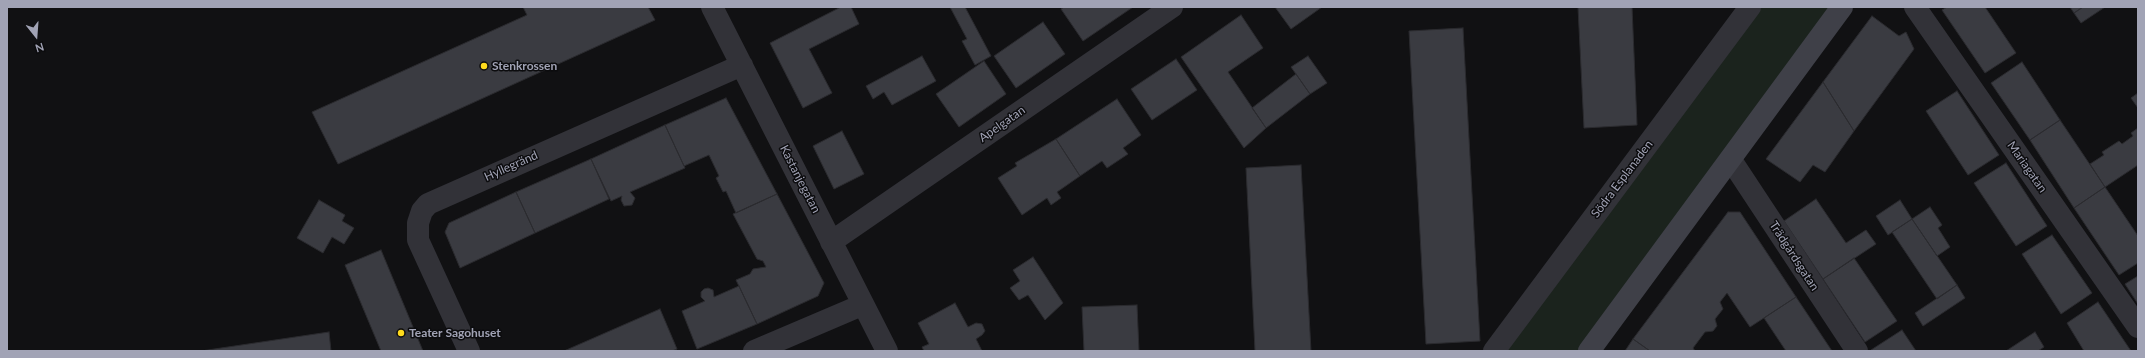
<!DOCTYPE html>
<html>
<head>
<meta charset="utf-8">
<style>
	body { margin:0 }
	#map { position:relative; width:2145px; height:358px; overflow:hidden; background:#111113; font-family:Lato,sans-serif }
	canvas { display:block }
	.frame { position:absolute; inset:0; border:8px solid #a1a3b5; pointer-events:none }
	.north { position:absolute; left:16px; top:16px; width:40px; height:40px; -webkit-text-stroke:3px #0c0c0e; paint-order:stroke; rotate:163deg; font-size:11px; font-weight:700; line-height:16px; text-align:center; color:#a1a3b5 }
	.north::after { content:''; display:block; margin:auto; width:14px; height:18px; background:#a1a3b5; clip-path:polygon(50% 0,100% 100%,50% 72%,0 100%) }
</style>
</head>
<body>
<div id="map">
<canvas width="2145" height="358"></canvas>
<div class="frame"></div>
<div class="north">N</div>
</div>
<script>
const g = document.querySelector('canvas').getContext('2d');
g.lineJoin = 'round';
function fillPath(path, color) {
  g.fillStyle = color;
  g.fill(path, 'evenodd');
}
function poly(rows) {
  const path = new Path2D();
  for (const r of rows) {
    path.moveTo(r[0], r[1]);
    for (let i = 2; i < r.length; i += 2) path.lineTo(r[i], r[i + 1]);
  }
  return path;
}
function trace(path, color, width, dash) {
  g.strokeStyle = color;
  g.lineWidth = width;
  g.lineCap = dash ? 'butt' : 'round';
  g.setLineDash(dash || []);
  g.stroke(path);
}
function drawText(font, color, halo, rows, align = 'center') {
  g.font = font + ' Lato,sans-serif';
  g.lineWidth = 3;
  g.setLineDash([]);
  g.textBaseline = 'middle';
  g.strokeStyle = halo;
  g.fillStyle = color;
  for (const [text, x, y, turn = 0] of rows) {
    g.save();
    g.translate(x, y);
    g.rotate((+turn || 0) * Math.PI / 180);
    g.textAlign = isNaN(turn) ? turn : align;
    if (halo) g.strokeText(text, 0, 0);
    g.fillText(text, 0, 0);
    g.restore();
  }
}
const green = poly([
	[1750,7,1842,7,1589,351,1494,351]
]);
const building = poly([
	[523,7,648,7,655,20,338,164,312,112,527,15,523,7],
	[841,7,851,7,859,24,809,49,832,93,803,108,770,43,841,7],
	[950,7,965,7,991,56,975,65,962,41,967,39,950,7],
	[1064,7,1133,7,1083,41,1061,9,1064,7],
	[1275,7,1322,7,1291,29,1275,7],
	[1578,7,1632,7,1637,125,1584,128,1578,7],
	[1947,7,1985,7,2016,53,1985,73,1942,10,1947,7],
	[2070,7,2083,7,2074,13,2070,7],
	[2083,7,2105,7,2081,23,2074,13,2083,7],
	[1241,15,1263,48,1228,72,1266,128,1244,148,1181,57,1241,15],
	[1872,16,1899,36,1906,32,1914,49,1854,131,1823,82,1872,16],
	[1043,22,1065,54,1016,88,994,56,1043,22],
	[1463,28,1480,341,1426,344,1409,31,1463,28],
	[922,56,936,81,892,105,884,92,873,99,866,86,922,56],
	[1308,56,1327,83,1310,94,1291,67,1308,56],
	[1176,59,1197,90,1152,120,1131,89,1176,59],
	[984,61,1006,94,959,127,936,94,984,61],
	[2022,62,2060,120,2030,140,1991,83,2022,62],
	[1296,74,1310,94,1266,128,1252,108,1296,74],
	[1823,82,1854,131,1825,172,1813,165,1800,182,1766,159,1823,82],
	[1957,91,1999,155,1968,175,1926,111,1957,91],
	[2138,93,2138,108,2131,98,2138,93],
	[726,98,777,194,736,213,726,191,723,192,716,178,719,176,709,155,684,166,665,125,726,98],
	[1117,99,1141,135,1123,148,1128,154,1107,168,1102,161,1080,176,1056,139,1117,99],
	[2060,120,2105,187,2074,208,2030,140,2060,120],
	[665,125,685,168,630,192,635,198,632,205,624,206,621,200,622,196,611,201,591,159,665,125],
	[2138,128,2138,165,2105,187,2090,164,2104,155,2102,152,2119,141,2122,144,2133,136,2131,133,2138,128],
	[842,131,864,174,834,189,813,146,842,131],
	[1056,139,1080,176,1057,192,1061,198,1051,205,1047,198,1022,215,998,178,1017,166,1015,163,1056,139],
	[591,159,609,199,535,233,516,192,591,159],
	[2006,163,2047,226,2016,246,1974,183,2006,163],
	[1301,165,1311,351,1255,351,1246,168,1301,165],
	[2105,187,2138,236,2138,263,2119,275,2074,208,2105,187],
	[516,192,535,233,460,268,445,232,449,223,516,192],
	[777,194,824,283,818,296,757,324,736,280,750,274,753,269,766,267,763,261,757,259,733,214,777,194],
	[1816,199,1846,243,1866,230,1876,244,1823,279,1784,221,1816,199],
	[319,200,345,215,342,221,354,228,344,244,332,237,323,253,297,238,319,200],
	[1900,200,1912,219,1888,235,1876,216,1900,200],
	[1930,207,1942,225,1938,228,1950,247,1937,256,1912,219,1930,207],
	[1728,212,1740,212,1796,297,1750,327,1727,293,1720,302,1723,309,1715,319,1717,326,1713,331,1705,332,1693,348,1695,351,1650,351,1633,339,1728,212],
	[1912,219,1957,285,1937,299,1892,232,1912,219],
	[2052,235,2092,293,2061,314,2022,254,2052,235],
	[381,250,423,351,381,351,345,265,381,250],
	[1033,257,1063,303,1045,320,1028,295,1019,300,1010,288,1020,281,1013,270,1033,257],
	[1854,258,1897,321,1865,342,1823,279,1854,258],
	[2138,276,2138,304,2125,284,2138,276],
	[1957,285,1965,298,1923,326,1915,313,1957,285],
	[739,286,757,324,697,349,682,311,705,301,701,297,701,292,704,289,708,288,713,290,714,297,739,286],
	[1796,297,1832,351,1786,351,1764,318,1796,297],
	[2098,302,2131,351,2084,351,2067,323,2098,302],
	[955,303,968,327,976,323,982,324,985,331,982,335,976,339,982,351,924,351,922,347,929,344,918,323,955,303],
	[1137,305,1139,351,1084,351,1082,307,1137,305],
	[660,309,677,349,672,351,564,351,660,309],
	[1902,330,1916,351,1872,351,1871,350,1902,330],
	[329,332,331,351,201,351,329,332],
	[2035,332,2044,347,2038,351,2006,351,2035,332],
	[1633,339,1650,351,1625,351,1633,339]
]);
const street = poly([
	[712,7,887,351],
	[1915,7,2138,327],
	[1731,160,1857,351],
	[831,242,1172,7],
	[469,351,418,240,418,223,422,211,428,204,742,65],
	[754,351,862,305],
	[1494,351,1750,7]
]);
const secondary = poly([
	[1589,351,1842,7]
]);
const markers = [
	[484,66,4,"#ffdb1d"],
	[401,333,4,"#ffdb1d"]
];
const poiNames = [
	["Stenkrossen",492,66],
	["Teater Sagohuset",409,333]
];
const streetNames = [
	["Apelgatan",1002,124,-35],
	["Hyllegränd",511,166,-24],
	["Mariagatan",2027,167,55],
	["Kastanjegatan",800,179,63],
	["Södra Esplanaden",1622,179,-53],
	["Trädgårdsgatan",1794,256,57]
];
fillPath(green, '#1b231d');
fillPath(building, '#3a3b41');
trace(building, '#2b2b2f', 1);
trace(street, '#323238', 22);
trace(secondary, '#3f4048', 22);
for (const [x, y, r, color] of markers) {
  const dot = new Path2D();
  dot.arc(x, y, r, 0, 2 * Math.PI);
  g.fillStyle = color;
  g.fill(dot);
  trace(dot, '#0c0c0e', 1.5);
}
drawText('bold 12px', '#a1a3b5', '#0c0c0e', poiNames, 'left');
drawText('12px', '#a1a3b5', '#0c0c0e', streetNames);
</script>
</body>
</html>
